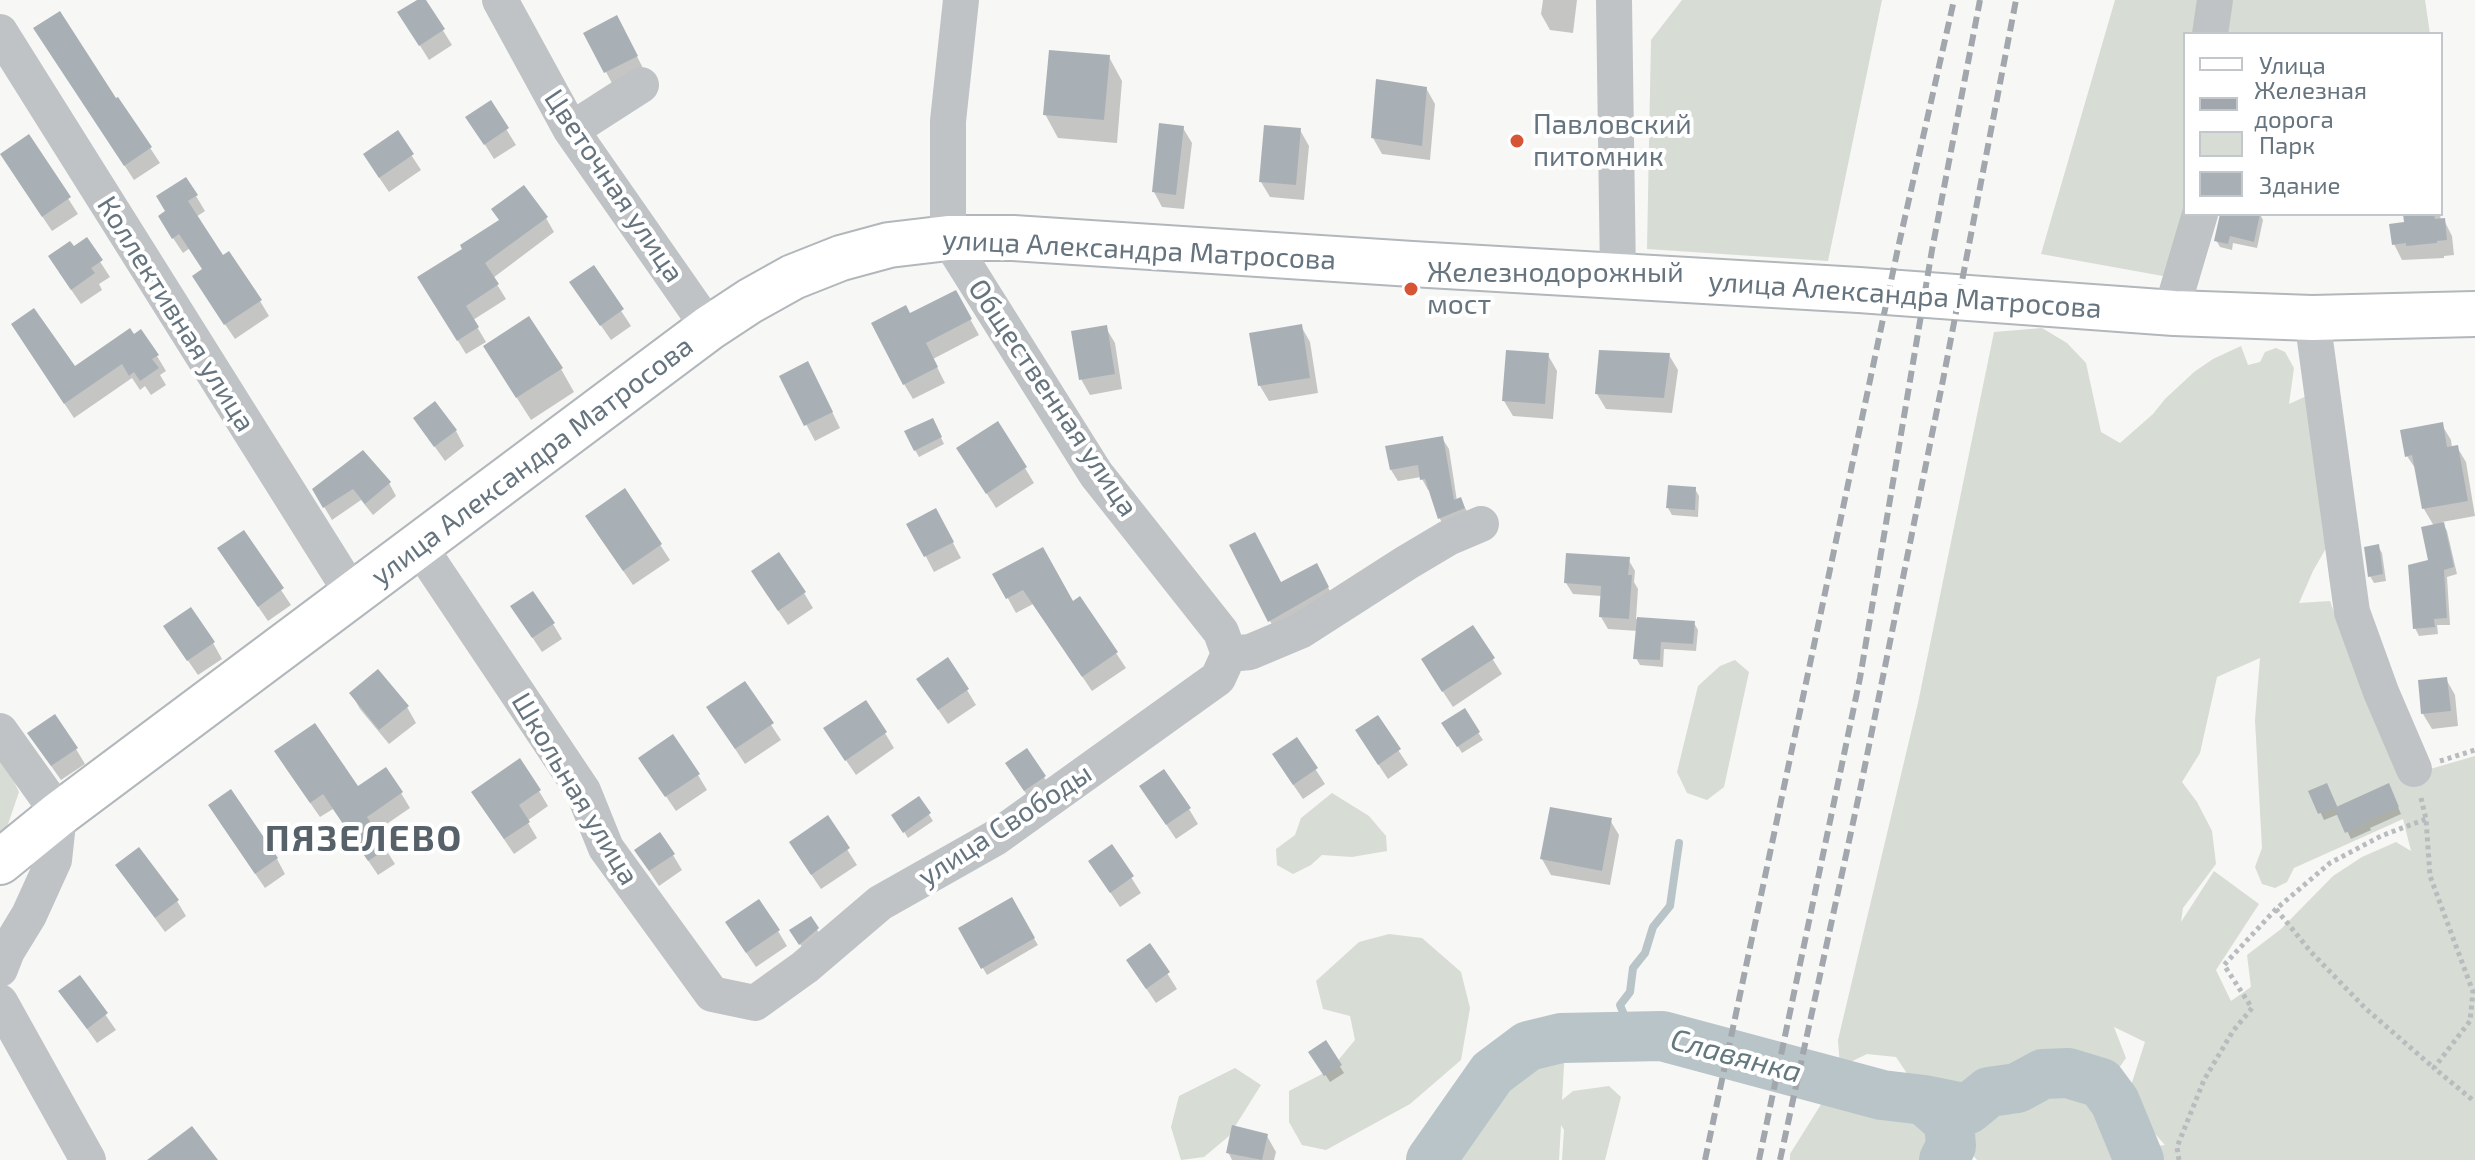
<!DOCTYPE html>
<html>
<head>
<meta charset="utf-8">
<style>
	body { margin:0 }
	#map { position:relative; width:2475px; height:1160px; overflow:hidden; background:#f7f7f5; font-family:"Exo 2",sans-serif }
	canvas { display:block }
	.legend { position:absolute; left:2183px; top:32px; width:260px; height:184px; box-sizing:border-box; background:#fff; border:2px solid #c1c7cb; margin:0; padding:10px 14px; list-style:none; font-size:24px; color:#65747e }
	.legend li { display:flex; align-items:center; gap:16px; height:40px }
	.legend b { width:40px; border:2px solid #c1c7cb }
</style>
</head>
<body>
<div id="map">
<canvas width="2475" height="1160"></canvas>
<ul class="legend">
<li><b style="height:10px;background:#fff"></b>Улица</li>
<li><b style="height:10px;background:#a1a7ac"></b>Железная дорога</li>
<li><b style="height:22px;background:#d7dcd4"></b>Парк</li>
<li><b style="height:22px;background:#a9b0b5"></b>Здание</li>
</ul>
</div>
<script>
const g = document.querySelector('canvas').getContext('2d');
g.lineJoin = 'round';
function fillPath(path, color) {
  g.fillStyle = color;
  g.fill(path, 'evenodd');
}
function poly(rows) {
  const path = new Path2D();
  for (const r of rows) {
    path.moveTo(r[0], r[1]);
    for (let i = 2; i < r.length; i += 2) path.lineTo(r[i], r[i + 1]);
  }
  return path;
}
function trace(path, color, width, dash) {
  g.strokeStyle = color;
  g.lineWidth = width;
  g.lineCap = dash ? 'butt' : 'round';
  g.setLineDash(dash || []);
  g.stroke(path);
}
function drawText(font, color, halo, rows, align = 'center') {
  g.font = font + ' "Exo 2",sans-serif';
  g.lineWidth = 8;
  g.setLineDash([]);
  g.textBaseline = 'middle';
  g.strokeStyle = halo;
  g.fillStyle = color;
  for (const [text, x, y, turn = 0] of rows) {
    g.save();
    g.translate(x, y);
    g.rotate((+turn || 0) * Math.PI / 180);
    g.textAlign = isNaN(turn) ? turn : align;
    if (halo) g.strokeText(text, 0, 0);
    g.fillText(text, 0, 0);
    g.restore();
  }
}
const green = poly([
	[1682,0,1882,0,1828,261,1647,249,1651,40],
	[2115,0,2425,0,2430,34,2185,34,2185,214,2174,278,2041,254],
	[2042,328,2067,343,2086,363,2101,432,2120,443,2153,414,2165,399,2194,372,2213,359,2241,346,2248,365,2260,362,2265,352,2276,348,2285,352,2294,368,2289,404,2311,394,2329,543,2313,571,2299,603,2330,601,2343,638,2399,778,2475,756,2475,1160,1977,1160,1970,1152,1959,1102,1910,1078,1896,1057,1867,1054,1840,1067,1838,1040,1918,703,1994,332],
	[2260,658,2255,720,2262,848,2255,867,2262,884,2275,888,2287,882,2294,868,2403,819,2411,851,2396,842,2362,857,2333,876,2281,929,2247,955,2251,987,2231,1001,2216,970,2259,904,2214,871,2181,922,2183,908,2216,864,2212,831,2197,802,2182,782,2200,753,2217,677],
	[2114,1027,2145,1042,2126,1101,2165,1145,2150,1147,2112,1078,2126,1058],
	[1735,660,1749,672,1724,787,1707,800,1687,793,1677,772,1698,686,1720,666],
	[0,751,19,792,7,827,0,833],
	[1332,793,1369,816,1386,836,1387,851,1352,857,1322,855,1311,865,1293,874,1277,865,1276,849,1295,835,1301,818],
	[1389,934,1422,938,1461,972,1470,1008,1461,1060,1410,1104,1326,1150,1302,1145,1289,1122,1289,1091,1330,1070,1355,1040,1350,1016,1323,1009,1316,981,1359,942],
	[1565,1048,1562,1100,1573,1091,1609,1086,1621,1097,1605,1160,1562,1160,1564,1130,1561,1125,1559,1160,1449,1160,1521,1058],
	[1235,1068,1261,1085,1229,1136,1204,1157,1181,1160,1171,1127,1179,1096],
	[1825,1098,1923,1114,1938,1130,1940,1149,1934,1160,1790,1160,1790,1154]
]);
const shadow = poly([
	[420,0,424,0,452,45,429,60,409,28],
	[1543,0,1577,0,1573,33,1550,30,1541,14],
	[625,33,645,72,614,87,606,72],
	[45,44,115,101,118,99,160,163,134,180],
	[1109,57,1122,81,1117,143,1058,138,1045,114],
	[1426,88,1435,104,1430,160,1382,154,1373,138],
	[490,103,516,145,494,159,477,132],
	[1183,128,1192,143,1184,209,1162,207,1154,192],
	[1300,130,1309,146,1304,200,1270,197,1261,182],
	[397,133,421,170,389,192,374,170],
	[29,137,78,214,52,231,11,170],
	[196,196,205,211,196,217,222,258,260,301,269,316,235,339,203,292,204,270,190,248,183,253,169,232,167,212],
	[2222,214,2260,214,2263,220,2257,248,2233,243,2232,250,2220,247,2216,240],
	[2405,214,2440,214,2441,221,2444,220,2452,236,2454,255,2444,256,2444,258,2402,260,2394,244,2406,224],
	[546,218,554,232,493,278,506,299,473,320,486,342,466,354,428,292,465,250],
	[86,240,110,277,99,284,102,290,81,304,59,272],
	[593,268,631,326,611,340,581,297],
	[955,292,979,335,933,359,945,383,913,399,904,384,910,315],
	[1301,326,1310,342,1318,393,1269,401,1260,386,1251,335],
	[1106,328,1115,343,1122,389,1090,395,1081,379],
	[22,340,74,369,157,356,166,371,160,375,166,385,151,395,145,386,140,390,132,378,74,418],
	[1548,355,1557,371,1553,419,1513,416,1504,401],
	[1669,355,1678,370,1672,413,1606,409,1597,394],
	[561,369,574,392,531,420,499,370],
	[781,377,816,379,840,428,815,441],
	[415,419,456,431,464,446,445,461],
	[2442,425,2451,440,2452,448,2457,447,2466,462,2475,516,2442,522,2447,531,2457,574,2447,577,2450,625,2437,625,2438,634,2419,636,2415,628,2431,561,2434,526,2424,509,2417,471,2407,456],
	[936,427,944,444,919,457,915,450],
	[1442,438,1449,449,1457,501,1460,500,1467,511,1446,530,1440,519,1430,490,1428,490,1421,477,1398,481,1391,470],
	[968,464,1025,468,1034,483,996,508],
	[389,483,396,496,373,515,361,500,332,520,314,490],
	[1695,489,1699,496,1698,517,1672,515,1668,508],
	[625,491,670,560,633,585,596,532],
	[909,524,944,526,961,558,934,572],
	[243,533,291,605,268,621,229,564],
	[2378,546,2382,553,2386,581,2374,583,2370,576],
	[1628,559,1635,571,1634,582,1638,589,1636,619,1694,623,1698,630,1696,651,1664,649,1663,667,1640,665,1636,658,1638,631,1608,629,1601,617,1602,596,1573,594,1566,583],
	[995,575,1072,603,1080,599,1126,668,1092,691,1033,604,1016,613],
	[1324,580,1336,602,1278,635,1270,621,1281,584],
	[762,587,804,593,813,608,788,625],
	[522,622,553,624,562,639,542,652],
	[1473,628,1502,674,1453,707,1432,675],
	[175,642,213,643,222,659,198,675],
	[378,671,407,707,416,723,389,744,360,709,351,693],
	[2446,679,2455,695,2458,726,2432,729,2423,714],
	[744,684,781,740,745,764,718,723],
	[967,690,976,705,948,724,928,695],
	[1464,711,1483,740,1462,753,1444,724],
	[1377,718,1408,765,1388,779,1366,746],
	[885,733,894,748,856,775,835,744],
	[1296,739,1325,784,1303,799,1283,770],
	[39,749,76,749,85,764,61,780],
	[285,767,358,789,401,793,410,808,375,832,395,864,378,875,333,809,320,817],
	[650,773,698,775,707,790,676,811],
	[1044,777,1053,792,1034,805,1016,779],
	[539,791,548,806,527,821,537,838,514,854,482,807],
	[2311,792,2330,792,2338,809,2392,793,2401,814,2370,828,2371,830,2351,839,2339,814,2324,820],
	[919,799,933,821,908,838,898,822],
	[1151,802,1189,809,1198,824,1176,839],
	[827,818,857,865,821,889,800,858],
	[1610,820,1619,835,1610,885,1551,875,1542,859],
	[219,821,277,859,285,874,265,888],
	[1112,847,1141,893,1120,907,1100,877],
	[636,851,673,855,682,870,659,886],
	[117,866,177,901,186,916,165,932],
	[1011,900,1038,945,987,975,960,929],
	[810,918,821,936,804,950,796,938],
	[778,931,787,946,756,967,736,938],
	[1150,946,1177,989,1156,1003,1137,975],
	[79,977,116,1030,97,1043,60,991],
	[1325,1043,1344,1073,1330,1082,1311,1052],
	[1267,1136,1276,1152,1274,1160,1232,1160,1228,1152]
]);
const stream = poly([
	[1633,1036,1620,1005,1630,992,1633,968,1645,953,1653,927,1670,906,1679,843]
]);
const river = poly([
	[1924,1100,1968,1109,1989,1092,2017,1088,2043,1074,2068,1073,2101,1083,2115,1102,2139,1160],
	[1431,1160,1492,1073,1528,1046,1561,1038,1662,1036,1882,1095,1924,1100,1949,1122,1951,1146,1944,1160]
]);
const building = poly([
	[417,0,426,0,445,29,419,46,397,12],
	[60,11,116,98,118,97,152,147,124,166,33,28],
	[617,15,638,56,604,73,583,33],
	[1049,50,1110,55,1104,120,1043,115],
	[1376,79,1427,87,1422,146,1371,138],
	[491,100,509,128,484,145,465,117],
	[1159,123,1184,126,1176,195,1152,192],
	[1264,125,1301,128,1296,185,1259,182],
	[398,130,414,154,379,178,363,154],
	[29,134,71,197,42,217,0,154],
	[186,177,198,195,188,201,223,255,229,251,262,300,224,325,192,276,202,269,179,234,172,239,158,216,165,211,156,196],
	[524,185,548,217,485,263,499,284,466,306,479,327,457,341,417,277,462,249,460,245,499,220,491,209],
	[2220,214,2260,214,2254,242,2230,236,2228,244,2214,241],
	[2403,214,2434,214,2435,219,2445,218,2447,240,2437,241,2437,243,2406,246,2406,243,2392,245,2389,224,2404,222],
	[87,237,103,260,91,268,95,273,71,290,48,256,70,241,74,246],
	[594,265,624,309,600,326,569,282],
	[956,290,972,319,926,343,938,367,903,385,871,323,906,305,910,313],
	[34,308,75,366,130,328,134,334,141,329,159,355,152,359,159,368,140,381,134,372,129,376,122,364,64,404,11,324],
	[529,316,563,368,516,398,483,346],
	[1302,324,1310,378,1258,386,1249,333],
	[1107,325,1115,374,1079,380,1071,331],
	[1506,350,1549,353,1545,404,1502,401],
	[1599,350,1670,353,1664,398,1595,394],
	[808,361,833,412,804,426,779,376],
	[435,401,457,430,434,447,413,418],
	[933,418,942,437,914,451,904,431],
	[998,421,1027,467,986,494,956,448],
	[2443,422,2447,447,2458,445,2468,501,2422,509,2412,455,2405,457,2400,430],
	[1443,436,1454,500,1461,497,1465,508,1438,519,1425,479,1420,480,1418,465,1390,470,1385,446],
	[363,450,391,482,365,504,353,489,323,508,312,489],
	[1668,485,1696,487,1695,510,1666,508],
	[625,488,662,544,623,571,585,516],
	[936,508,954,542,924,557,906,524],
	[2444,522,2454,567,2444,570,2447,618,2434,619,2435,627,2413,629,2408,565,2428,560,2421,527],
	[244,530,284,588,258,607,217,548],
	[1255,532,1281,582,1317,563,1329,587,1268,622,1229,545],
	[2379,544,2383,574,2368,577,2364,547],
	[1043,547,1073,601,1080,596,1118,652,1082,677,1023,590,1006,599,992,574],
	[779,552,806,592,778,611,751,571],
	[1566,553,1630,557,1628,575,1632,575,1629,619,1599,617,1601,586,1564,583],
	[533,591,555,623,532,638,510,606],
	[191,607,215,642,187,661,163,626],
	[1637,617,1695,621,1693,644,1661,642,1660,660,1633,659],
	[1473,625,1495,658,1442,692,1421,659],
	[948,657,969,689,938,710,916,679],
	[378,669,409,706,379,730,349,693],
	[2447,677,2451,711,2421,714,2418,680],
	[745,681,774,723,735,749,706,707],
	[866,700,887,732,845,761,823,728],
	[1465,708,1480,732,1457,747,1441,723],
	[55,714,78,748,51,766,27,733],
	[1378,715,1401,749,1378,765,1355,730],
	[315,723,358,786,386,767,403,792,367,817,388,848,368,861,323,794,310,803,274,751],
	[673,734,700,774,665,797,638,758],
	[1297,737,1318,768,1293,785,1272,754],
	[1027,748,1046,776,1024,791,1005,763],
	[520,758,541,790,519,805,530,822,504,839,471,792],
	[1164,769,1191,808,1166,825,1139,786],
	[2327,783,2337,806,2318,814,2308,791],
	[2389,783,2399,807,2367,820,2368,822,2345,833,2334,808],
	[231,789,278,858,255,874,208,805],
	[919,796,931,813,903,833,891,815],
	[1550,807,1612,818,1602,871,1540,859],
	[828,815,850,848,811,875,789,842],
	[660,832,675,854,649,871,634,850],
	[1112,844,1134,876,1110,893,1088,861],
	[139,847,179,900,155,918,115,865],
	[1012,897,1035,938,981,969,958,928],
	[759,899,780,930,746,953,725,922],
	[811,916,819,928,799,945,789,930],
	[1150,943,1170,972,1146,989,1126,960],
	[80,975,108,1013,87,1029,58,991],
	[1326,1040,1342,1065,1324,1076,1308,1052],
	[1232,1125,1268,1134,1262,1160,1226,1153],
	[192,1126,218,1160,147,1160]
]);
const path = poly([
	[2440,761,2475,750],
	[2421,798,2426,819,2430,876,2473,992,2470,1021,2434,1068,2475,1102],
	[2276,909,2311,952,2365,1008,2434,1068],
	[2179,1160,2177,1147,2204,1080,2233,1031,2252,1008,2224,965,2276,909,2330,863,2381,836,2426,819]
]);
const minor = poly([
	[500,0,571,130,709,328],
	[1614,0,1618,276],
	[0,32,353,595],
	[2210,34,2215,0],
	[571,130,641,85],
	[2174,313,2176,295,2200,214],
	[2312,318,2352,612,2381,692,2414,769],
	[419,546,583,791,606,848,712,994,755,1003,805,967,880,903,995,838,1218,678,1229,654,1221,632,1096,474,948,238,948,121,961,0],
	[1229,654,1250,652,1300,631,1406,563,1448,538,1481,524],
	[0,731,59,814,54,860,29,915,7,951,0,969],
	[0,1002,88,1160]
]);
const major = poly([
	[0,862,59,814,709,328,750,301,793,277,841,258,889,245,948,238,1013,238,1412,264,1859,290,2174,313,2312,318,2475,314]
]);
const rail = poly([
	[1705,1160,1898,248,1954,0],
	[1759,1160,1860,678,1932,250,1980,0],
	[1780,1160,1859,795,1943,380,2016,0]
]);
const markers = [
	[1517,141,8,"#d75535"],
	[1411,289,8,"#d75535"]
];
const poiNames = [
	["Павловский",1533,125],
	["питомник",1533,157],
	["Железнодорожный",1427,273],
	["мост",1427,305]
];
const streetNames = [
	["Цветочная улица",614,186,56],
	["улица Александра Матросова",1139,250,3],
	["улица Александра Матросова",1905,295,4],
	["Коллективная улица",176,314,58],
	["Общественная улица",1053,398,56],
	["улица Александра Матросова",532,461,-37],
	["Школьная улица",575,789,59],
	["улица Свободы",1005,825,-33]
];
const waterNames = [
	["Славянка",1736,1056,15]
];
const districtNames = [
	["ПЯЗЕЛЕВО",364,839]
];
fillPath(green, '#d7dcd4');
fillPath(shadow, '#0003');
trace(stream, '#b8c4c8', 8);
trace(river, '#b8c4c8', 50);
fillPath(building, '#a9b0b5');
trace(major, '#b2b7bb', 48);
trace(path, '#b9bcbe', 5, [4, 4]);
trace(minor, '#bfc3c6', 36);
trace(major, '#fff', 44);
trace(rail, '#a1a7ac', 6, [12, 6]);
for (const [x, y, r, color] of markers) {
  const dot = new Path2D();
  dot.arc(x, y, r, 0, 2 * Math.PI);
  g.fillStyle = color;
  g.fill(dot);
  trace(dot, '#fff', 3);
}
drawText('28px', '#65747e', '#fff', poiNames, 'left');
drawText('28px', '#65747e', '#fff', streetNames);
drawText('italic 30px', '#64797f', '#fff', waterNames);
g.letterSpacing = '2px';
drawText('bold 36px', '#566169', '#fff', districtNames);
g.letterSpacing = '0px';
</script>
</body>
</html>
